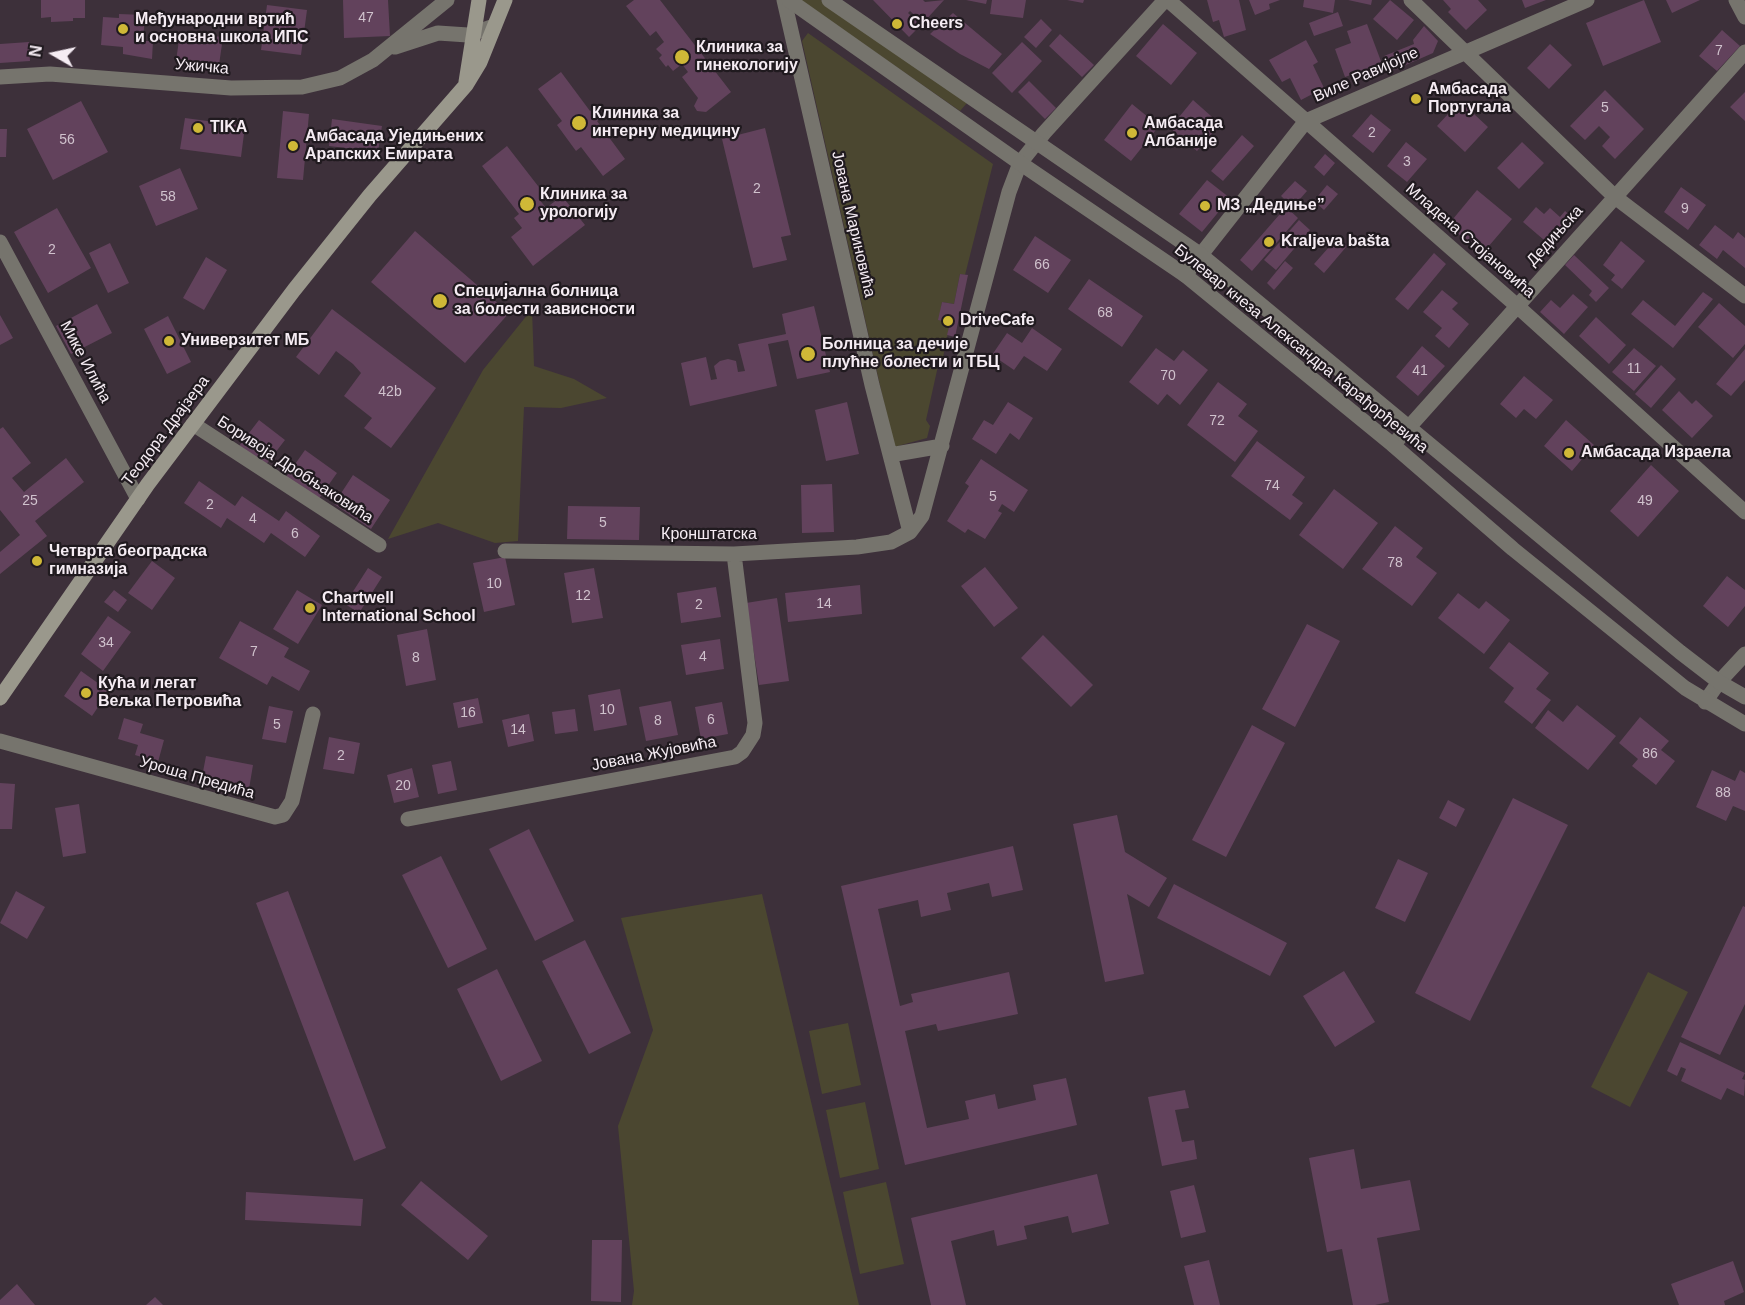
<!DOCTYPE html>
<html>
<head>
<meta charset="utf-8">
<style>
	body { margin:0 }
	#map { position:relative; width:1745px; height:1305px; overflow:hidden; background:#3d303a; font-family:Arial,sans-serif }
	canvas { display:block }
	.north { position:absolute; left:24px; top:24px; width:60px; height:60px; -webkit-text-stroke:4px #201a1f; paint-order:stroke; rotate:279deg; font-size:16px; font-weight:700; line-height:24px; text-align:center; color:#f5ecf3 }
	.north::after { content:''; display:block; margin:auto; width:21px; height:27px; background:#f5ecf3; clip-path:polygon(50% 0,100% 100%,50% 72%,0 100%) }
</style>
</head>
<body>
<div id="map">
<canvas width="1745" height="1305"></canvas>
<div class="north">N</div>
</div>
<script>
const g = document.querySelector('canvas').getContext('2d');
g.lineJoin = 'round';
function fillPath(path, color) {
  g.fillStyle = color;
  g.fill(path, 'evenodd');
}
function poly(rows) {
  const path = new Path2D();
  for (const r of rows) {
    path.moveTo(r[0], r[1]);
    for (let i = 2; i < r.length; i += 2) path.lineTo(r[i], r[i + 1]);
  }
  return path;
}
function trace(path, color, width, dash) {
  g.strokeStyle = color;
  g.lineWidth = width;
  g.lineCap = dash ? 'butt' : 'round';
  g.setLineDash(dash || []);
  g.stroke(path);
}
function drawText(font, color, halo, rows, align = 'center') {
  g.font = font + ' Arial,sans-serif';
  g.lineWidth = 4.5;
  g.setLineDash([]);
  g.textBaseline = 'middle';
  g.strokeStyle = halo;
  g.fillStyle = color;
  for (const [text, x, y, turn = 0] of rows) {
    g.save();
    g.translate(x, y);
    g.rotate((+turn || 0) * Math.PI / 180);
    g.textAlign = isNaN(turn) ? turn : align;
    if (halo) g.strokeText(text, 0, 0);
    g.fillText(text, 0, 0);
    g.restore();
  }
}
const green = poly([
	[800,0,821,0,967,103,960,111],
	[808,33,993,164,965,275,960,274,954,304,942,302,939,320,950,323,941,367,938,366,926,420,930,426,927,438,894,447,802,41],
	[532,309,534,366,574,379,607,398,561,408,524,407,518,541,495,543,438,523,388,539,483,370],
	[762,894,859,1305,632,1305,634,1291,618,1126,653,1030,621,918],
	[1648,972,1688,992,1630,1107,1591,1087],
	[848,1023,861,1085,822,1094,809,1031],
	[865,1102,879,1169,840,1178,826,1110],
	[886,1182,904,1264,860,1274,843,1192]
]);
const building = poly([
	[41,0,85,0,85,18,73,18,73,21,51,22,51,17,41,18],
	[343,0,388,0,390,36,344,38],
	[634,0,660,0,731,92,706,112,697,111,694,106,698,98,682,77,688,72,682,64,673,71,668,65,666,67,659,58,662,55,656,49,664,42,656,31,650,36,626,6],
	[873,0,923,0,925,2,944,0,923,23,910,11,908,13,921,25,909,37],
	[966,0,987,0,986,4],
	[992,0,1026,0,1023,18,990,14],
	[1067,0,1084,0,1083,3],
	[1207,0,1239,0,1246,30,1224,37,1219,20,1213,22],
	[1249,0,1280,0,1269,4,1270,9,1255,15],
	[1304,0,1335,0,1333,13,1303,7],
	[1348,0,1372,0,1371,5],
	[1390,0,1414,20,1397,40,1373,19],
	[1443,0,1478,0,1487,10,1466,30,1448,12,1451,9],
	[1522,0,1546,0,1525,8],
	[1644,0,1661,42,1603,66,1586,23],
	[1666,0,1700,0,1672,13],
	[267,5,307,10,301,55,261,50],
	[1338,12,1343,26,1314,36,1309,23],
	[953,13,1002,54,989,69,960,54,930,34],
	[119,14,145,15,143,41,153,41,152,59,123,54,123,47,101,45,103,17,119,18],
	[1041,19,1052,30,1036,48,1024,37],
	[1163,24,1197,53,1171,85,1136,56],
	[1367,24,1382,64,1345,77,1335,49,1351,43,1347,31],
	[1424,26,1438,41,1433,53,1390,72,1384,56,1414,44,1413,40],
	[1722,30,1740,46,1717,71,1699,56],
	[180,33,223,37,219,65,176,61],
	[1060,34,1094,65,1082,77,1049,46],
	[1306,40,1318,62,1313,65,1324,88,1301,100,1290,78,1282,82,1269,60],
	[29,42,30,61,0,63,0,44],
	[1022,42,1042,61,1012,93,992,73],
	[1550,44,1572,65,1549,89,1527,68],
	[561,72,590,111,593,109,600,119,597,121,625,159,603,176,581,147,576,151,557,125,562,121,538,89],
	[1029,81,1056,108,1045,119,1018,92],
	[1605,90,1644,129,1615,159,1602,146,1610,137,1599,126,1585,140,1570,126],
	[1745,92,1745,121,1730,107],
	[1193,100,1220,124,1197,151,1170,128],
	[81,101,108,152,53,180,27,129],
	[1460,101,1488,127,1465,152,1437,126],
	[1132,104,1159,126,1131,161,1104,140],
	[283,111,309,114,303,180,277,178],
	[1371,114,1391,130,1373,153,1352,136],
	[185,118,245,126,241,157,180,149],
	[332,119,382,126,378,152,329,146],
	[765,128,791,235,781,237,787,260,753,268,722,139],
	[0,129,7,129,6,157,0,157],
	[1242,135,1254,146,1223,181,1211,171],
	[1406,142,1427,159,1407,182,1387,166],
	[1522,142,1544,163,1519,189,1497,168],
	[507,146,545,195,539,199,546,208,562,196,585,225,533,266,511,237,522,228,514,218,519,214,482,166],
	[1325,154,1335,163,1324,176,1314,167],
	[180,168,198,209,156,226,139,186],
	[1207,180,1230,198,1202,232,1179,214],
	[1295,181,1307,191,1293,207,1281,196],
	[1327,185,1338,194,1324,210,1314,201],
	[1681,187,1706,205,1688,230,1664,212],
	[1477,190,1512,219,1482,254,1448,225],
	[1286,207,1298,218,1252,271,1240,260],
	[1536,207,1544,214,1550,208,1560,217,1565,211,1574,219,1551,246,1523,222],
	[57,208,91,268,48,293,14,232],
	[1299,220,1310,230,1276,270,1264,260],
	[1715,225,1733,239,1738,232,1745,238,1745,268,1723,250,1717,259,1699,245],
	[415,231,509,313,465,363,371,282],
	[1035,236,1071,260,1048,293,1013,270],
	[1337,238,1347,246,1324,273,1314,264],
	[1621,241,1645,261,1622,289,1611,280,1615,275,1603,265],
	[110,243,129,283,108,293,89,253],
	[1434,253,1446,264,1408,310,1395,299],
	[1574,255,1609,288,1596,302,1589,295,1592,291,1565,265],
	[206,257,227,270,204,310,183,298],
	[1285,261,1293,268,1274,290,1267,283],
	[960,274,968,275,955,337,947,335,950,323,938,320,942,302,954,304],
	[1089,279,1143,316,1122,347,1068,309],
	[1442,290,1458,303,1452,309,1469,324,1449,348,1435,336,1442,328,1423,312],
	[1703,292,1713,299,1673,348,1631,314,1643,300,1675,326],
	[1573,294,1588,307,1564,334,1540,312,1551,300,1560,308],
	[1719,303,1745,326,1745,344,1733,358,1698,327],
	[97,304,112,333,71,354,56,326],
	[814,306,830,372,797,379,788,340,768,344,777,386,690,406,681,363,706,357,711,380,717,379,714,366,720,361,728,359,736,361,738,372,745,371,738,344,786,334,782,314],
	[332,309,436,388,391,448,364,428,372,418,344,396,361,373,353,364,336,351,319,375,296,357],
	[0,315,13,338,0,345],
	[168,316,191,362,167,374,144,329],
	[1596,317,1626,345,1609,364,1579,336],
	[1032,328,1062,349,1047,371,1024,356,1014,370,992,355,1007,333,1022,343],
	[1422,346,1445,366,1418,396,1396,377],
	[1156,348,1174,361,1183,350,1208,370,1180,405,1167,394,1158,405,1129,382],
	[1634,348,1656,366,1634,391,1612,372],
	[1745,349,1745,380,1731,396,1716,384],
	[1661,365,1676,379,1651,408,1635,394],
	[1524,376,1553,400,1536,419,1524,409,1516,418,1500,404],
	[1218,382,1247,404,1238,416,1258,431,1235,462,1187,425],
	[1679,391,1692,404,1696,400,1713,416,1692,438,1662,410],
	[847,402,859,454,826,461,815,410],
	[1008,402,1033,418,1019,440,1010,433,996,454,972,439,984,420,993,425],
	[259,420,285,440,265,466,239,446],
	[1566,420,1594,445,1572,471,1544,446],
	[3,427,31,463,12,478,24,492,66,458,84,482,35,521,47,536,0,574,0,552,20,535,0,510,0,429],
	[1257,441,1305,477,1292,495,1303,503,1290,520,1231,476],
	[305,450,337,473,318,500,286,477],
	[981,459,1028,490,1014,512,1002,504,998,511,1002,513,985,539,968,529,965,533,947,521,969,486,965,483],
	[1651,465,1679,491,1638,537,1610,511],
	[353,475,390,500,371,529,334,504],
	[199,481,235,506,242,496,279,521,286,511,320,536,305,557,271,533,264,543,227,518,221,528,184,503],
	[832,484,834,532,802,533,801,485],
	[1334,489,1378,523,1343,569,1299,535],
	[568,506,640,507,639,540,567,539],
	[1395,526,1423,548,1416,557,1437,573,1412,606,1362,569],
	[505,557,515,605,484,612,473,563],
	[152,561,175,578,152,610,128,593],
	[985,567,1018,608,994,627,961,586],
	[368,568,382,577,359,613,345,604],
	[594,568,603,618,572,623,564,573],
	[1727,576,1745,590,1745,606,1728,627,1703,606],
	[860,585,862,614,788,622,785,593],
	[716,587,721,617,681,623,677,593],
	[114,590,127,600,118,612,104,602],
	[297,590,322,605,298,644,273,629],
	[1458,593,1479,609,1486,601,1510,620,1484,654,1438,618],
	[777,598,789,681,759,685,746,603],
	[108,616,131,632,103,671,81,654],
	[240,621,289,648,284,657,310,671,299,691,272,676,267,685,219,658],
	[1307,624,1340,641,1295,727,1262,709],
	[427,629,436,680,406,686,397,635],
	[1043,635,1093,685,1071,707,1021,658],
	[720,639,724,669,686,675,681,645],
	[1509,642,1549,673,1536,689,1551,700,1532,724,1504,702,1514,688,1489,668],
	[81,671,109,691,92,716,64,696],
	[620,689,627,725,594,731,588,695],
	[478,698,483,723,458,728,453,703],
	[671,701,678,735,646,741,639,707],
	[722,702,728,734,701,739,695,707],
	[1577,705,1616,736,1588,770,1535,728,1548,710,1563,722],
	[269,706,293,711,286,743,262,739],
	[575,709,578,731,555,734,552,712],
	[529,714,534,741,508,747,502,720],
	[1640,717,1669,741,1661,750,1675,761,1656,785,1632,766,1638,759,1619,743],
	[124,718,143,724,140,733,164,740,158,762,135,755,138,745,118,739],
	[1252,725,1285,743,1226,857,1192,840],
	[329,737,360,743,354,774,323,769],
	[206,756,253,765,248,795,226,791,228,781,202,777],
	[451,761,457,790,438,794,432,765],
	[412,768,419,797,394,803,387,775],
	[1712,770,1735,781,1740,770,1745,773,1745,811,1733,806,1726,821,1696,807],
	[0,783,15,784,12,829,0,829],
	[1513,798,1568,825,1470,1021,1415,993],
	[1448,800,1465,809,1456,827,1439,818],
	[79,804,86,853,63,857,55,808],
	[1117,815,1125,852,1167,878,1149,907,1127,894,1144,974,1105,982,1073,824],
	[529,829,574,921,535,941,489,849],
	[1013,846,1023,890,992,897,989,883,947,893,951,910,921,917,918,900,878,909,900,1006,913,1002,911,994,1009,972,1018,1014,938,1031,936,1024,905,1031,927,1128,969,1119,965,1101,995,1094,998,1109,1036,1100,1033,1085,1066,1078,1077,1125,905,1165,841,886],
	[441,856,487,949,448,968,402,875],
	[1398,859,1428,873,1405,922,1375,908],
	[1174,884,1287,943,1270,976,1157,918],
	[16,891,45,907,27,939,0,923],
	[288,891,386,1148,354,1161,256,903],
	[1743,906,1745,907,1745,1004,1720,1055,1681,1037],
	[585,940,631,1033,589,1054,542,961],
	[497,969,542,1061,501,1081,457,989],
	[1344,971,1375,1022,1335,1047,1303,996],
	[1680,1042,1745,1073,1742,1079,1745,1080,1744,1096,1727,1088,1721,1100,1681,1081,1686,1069,1681,1067,1677,1076,1667,1071],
	[1185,1090,1189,1108,1175,1110,1182,1142,1194,1140,1197,1159,1162,1166,1148,1097],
	[1354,1149,1361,1189,1410,1180,1420,1230,1377,1238,1389,1302,1375,1305,1353,1305,1342,1249,1327,1252,1309,1158],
	[1097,1174,1109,1224,1072,1233,1068,1216,1024,1226,1027,1239,997,1246,994,1230,951,1241,966,1305,931,1305,911,1218],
	[421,1181,488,1236,468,1260,401,1205],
	[1194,1185,1206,1232,1181,1238,1170,1191],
	[246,1192,363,1199,361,1226,245,1220],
	[592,1240,622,1240,621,1302,591,1301],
	[1209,1260,1220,1305,1194,1305,1184,1266],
	[1733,1261,1744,1292,1724,1301,1725,1305,1679,1305,1671,1284],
	[17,1284,35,1305,0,1305,0,1300],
	[155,1297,163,1305,146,1305]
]);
const minor = poly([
	[784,0,872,385,910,532],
	[1168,0,1516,305,1745,512],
	[1411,0,1615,197,1745,296],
	[1736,0,1745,17],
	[395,47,438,33,468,35,494,26],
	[0,77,50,74,231,88,302,87,340,78,373,60,447,0],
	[0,242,138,499],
	[1185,275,1306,121,1587,0],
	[193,424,379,545],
	[1393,445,1745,52],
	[890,455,942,446],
	[505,551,734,554,857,547,891,542,910,532,922,516,1009,192,1020,163,1044,133,1165,0],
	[1705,702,1719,682,1745,654],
	[0,741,275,817,283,815,292,801,313,714],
	[408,819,735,757,742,752,753,735,755,723,734,554]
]);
const tertiary = poly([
	[789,0,1020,163,1185,275,1393,445,1513,549,1685,688,1745,724],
	[829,0,1201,255,1680,652,1719,682,1745,697]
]);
const secondary = poly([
	[466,82,479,0],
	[0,698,148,484,294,290,370,195,466,85,480,62,505,0]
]);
const markers = [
	[897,24,6,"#cfb837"],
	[123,29,6,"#cfb837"],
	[682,57,8,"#cfb837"],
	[1416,99,6,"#cfb837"],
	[579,123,8,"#cfb837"],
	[198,128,6,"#cfb837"],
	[1132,133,6,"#cfb837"],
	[293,146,6,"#cfb837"],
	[527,204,8,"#cfb837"],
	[1205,206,6,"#cfb837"],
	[1269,242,6,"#cfb837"],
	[440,301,8,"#cfb837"],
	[948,321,6,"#cfb837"],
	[169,341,6,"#cfb837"],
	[808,354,8,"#cfb837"],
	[1569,453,6,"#cfb837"],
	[37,561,6,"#cfb837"],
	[310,608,6,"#cfb837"],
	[86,693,6,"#cfb837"]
];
const numberNames = [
	["47",366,18],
	["7",1719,51],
	["5",1605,108],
	["2",1372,133],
	["56",67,140],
	["3",1407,162],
	["2",757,189],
	["58",168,197],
	["9",1685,209],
	["2",52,250],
	["66",1042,265],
	["68",1105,313],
	["11",1634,369],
	["41",1420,371],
	["70",1168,376],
	["42b",390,392],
	["72",1217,421],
	["74",1272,486],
	["5",993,497],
	["25",30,501],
	["49",1645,501],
	["2",210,505],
	["4",253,519],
	["5",603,523],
	["6",295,534],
	["78",1395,563],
	["10",494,584],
	["12",583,596],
	["14",824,604],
	["2",699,605],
	["34",106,643],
	["7",254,652],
	["4",703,657],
	["8",416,658],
	["10",607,710],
	["16",468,713],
	["6",711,720],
	["8",658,721],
	["5",277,725],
	["14",518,730],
	["86",1650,754],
	["2",341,756],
	["20",403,786],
	["88",1723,793]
];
const poiNames = [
	["Међународни вртић",135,20],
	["и основна школа ИПС",135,38],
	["Cheers",909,24],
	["Клиника за",696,48],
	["гинекологију",696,66],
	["Амбасада",1428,90],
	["Португала",1428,108],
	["Клиника за",592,114],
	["интерну медицину",592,132],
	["Амбасада",1144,124],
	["Албаније",1144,142],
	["TIKA",210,128],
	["Амбасада Уједињених",305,137],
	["Арапских Емирата",305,155],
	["Клиника за",540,195],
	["урологију",540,213],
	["МЗ „Дедиње”",1217,206],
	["Kraljeva bašta",1281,242],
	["Специјална болница",454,292],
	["за болести зависности",454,310],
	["DriveCafe",960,321],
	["Универзитет МБ",181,341],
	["Болница за дечије",822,345],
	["плућне болести и ТБЦ",822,363],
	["Амбасада Израела",1581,453],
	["Четврта београдска",49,552],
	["гимназија",49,570],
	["Chartwell",322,599],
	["International School",322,617],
	["Кућа и легат",98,684],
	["Вељка Петровића",98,702]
];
const streetNames = [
	["Ужичка",202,67,5],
	["Виле Равијојле",1366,75,-24],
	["Јована Мариновића",853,224,77],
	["Дедињска",1555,236,-48],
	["Младена Стојановића",1470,241,41],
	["Булевар кнеза Александра Карађорђевића",1301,349,39],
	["Мике Илића",85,362,62],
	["Теодора Драјзера",166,431,-53],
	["Боривоја Дробњаковића",295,470,33],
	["Кронштатска",709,535],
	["Јована Жујовића",654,754,-11],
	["Уроша Предића",197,778,16]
];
fillPath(green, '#4b4730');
fillPath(building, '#62425c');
trace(minor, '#76746d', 15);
trace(tertiary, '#76746d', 15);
trace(secondary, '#9a988c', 15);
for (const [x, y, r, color] of markers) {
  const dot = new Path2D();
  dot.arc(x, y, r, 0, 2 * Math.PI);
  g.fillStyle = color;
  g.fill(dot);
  trace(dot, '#201a1f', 2);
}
drawText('14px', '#d0c2cd', null, numberNames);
drawText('bold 16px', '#f5ecf3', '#201a1f', poiNames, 'left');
drawText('16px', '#f5ecf3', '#201a1f', streetNames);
</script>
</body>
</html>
